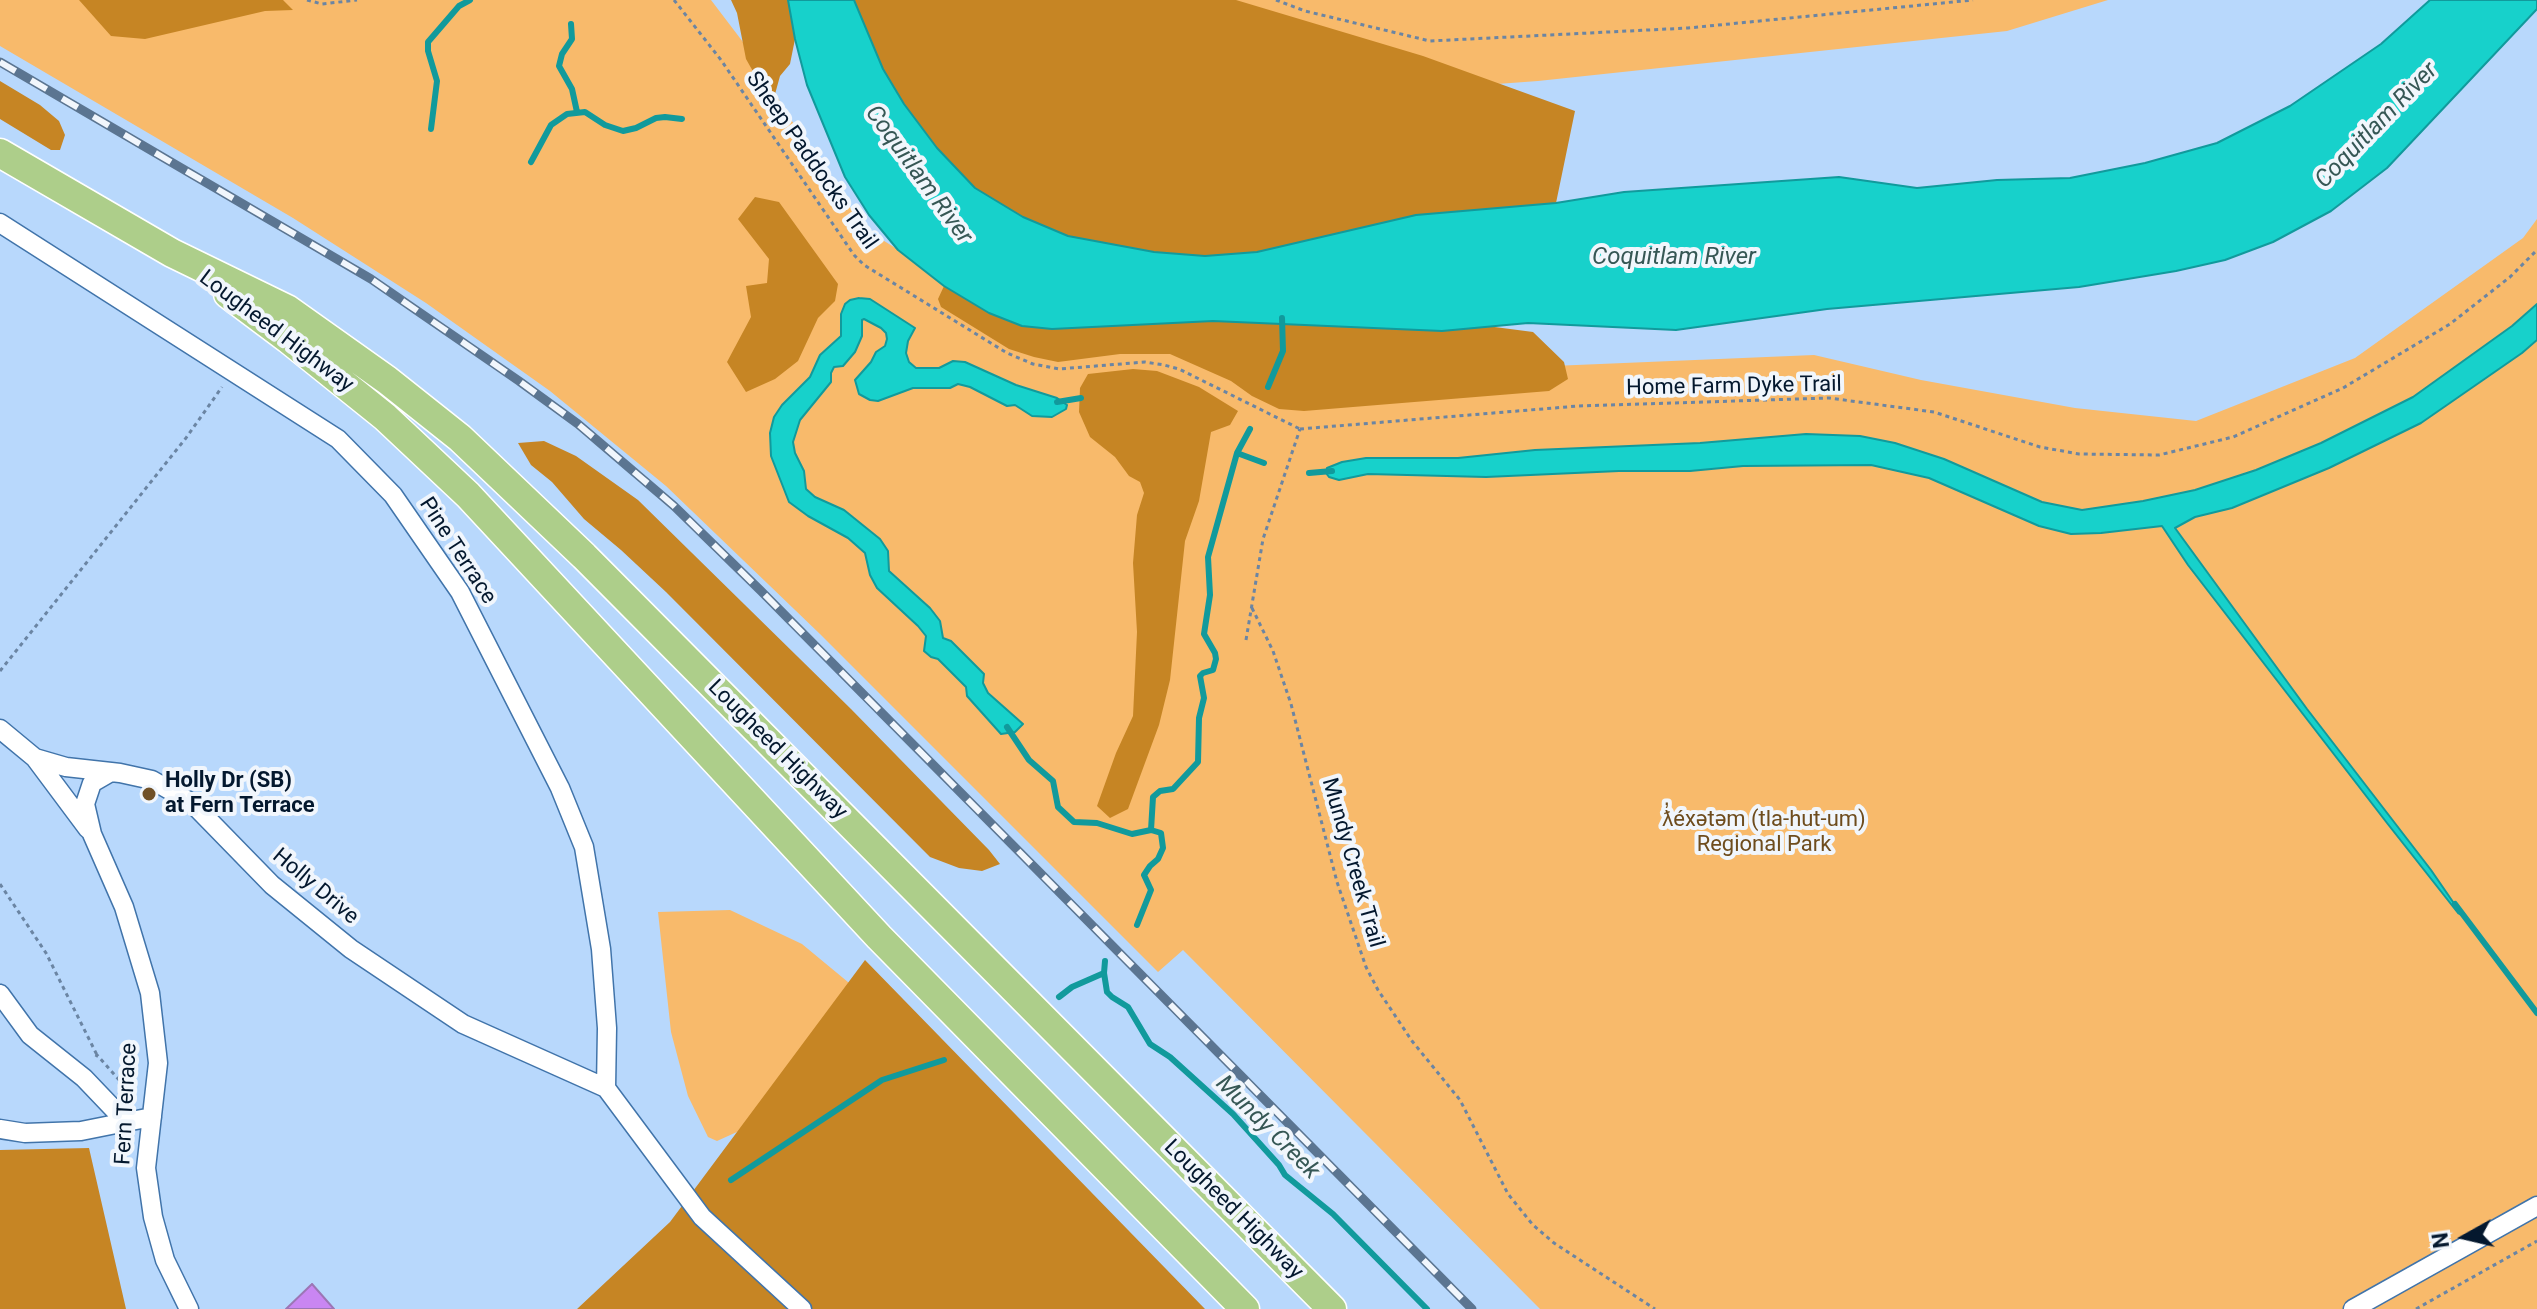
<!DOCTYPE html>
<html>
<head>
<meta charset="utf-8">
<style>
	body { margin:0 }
	#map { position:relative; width:2537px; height:1309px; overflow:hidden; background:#b8d8fc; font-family:Roboto,sans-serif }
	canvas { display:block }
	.north { position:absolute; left:2425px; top:1197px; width:80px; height:80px; -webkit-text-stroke:6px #f1f6fc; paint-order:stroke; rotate:262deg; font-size:22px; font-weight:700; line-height:32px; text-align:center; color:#04182e }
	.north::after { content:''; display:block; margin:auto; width:28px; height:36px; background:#04182e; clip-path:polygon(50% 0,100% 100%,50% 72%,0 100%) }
</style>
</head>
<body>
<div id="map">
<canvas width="2537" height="1309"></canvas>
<div class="north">N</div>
</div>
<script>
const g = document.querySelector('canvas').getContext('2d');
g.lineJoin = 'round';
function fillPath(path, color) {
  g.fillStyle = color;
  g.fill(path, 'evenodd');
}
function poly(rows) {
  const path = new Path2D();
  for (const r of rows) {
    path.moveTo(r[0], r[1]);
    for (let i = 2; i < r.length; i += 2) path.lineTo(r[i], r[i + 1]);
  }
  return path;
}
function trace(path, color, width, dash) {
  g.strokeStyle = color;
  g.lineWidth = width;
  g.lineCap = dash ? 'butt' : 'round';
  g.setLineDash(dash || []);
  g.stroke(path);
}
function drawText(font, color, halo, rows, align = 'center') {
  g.font = font + ' Roboto,sans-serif';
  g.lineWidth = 8;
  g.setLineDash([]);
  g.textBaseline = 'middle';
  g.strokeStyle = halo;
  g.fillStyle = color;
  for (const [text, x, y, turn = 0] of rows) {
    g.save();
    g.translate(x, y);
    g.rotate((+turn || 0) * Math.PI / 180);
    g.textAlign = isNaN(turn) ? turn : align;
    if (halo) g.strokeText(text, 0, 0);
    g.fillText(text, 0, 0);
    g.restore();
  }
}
const green = poly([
	[0,0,711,0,746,46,822,170,868,231,931,270,1186,327,1291,377,1814,355,1921,380,2075,408,2196,421,2355,358,2523,238,2537,219,2537,1309,1540,1309,1183,950,1158,972,820,634,666,486,550,391,426,303,293,218,0,46],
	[1183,0,2108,0,2007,31,1538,81,1456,87],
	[730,910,802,944,860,992,759,1122,717,1141,708,1137,688,1096,671,1032,658,912]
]);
const forest = poly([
	[79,0,283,0,293,10,265,11,145,39,111,36],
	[731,0,788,0,795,39,790,64,780,76,772,105,746,59,737,13],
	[854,0,1236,0,1423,56,1575,111,1556,203,1417,215,1257,252,1205,256,1154,252,1068,236,1023,217,975,188,937,148,904,104,883,69],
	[0,81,40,105,59,121,65,135,60,150,51,150,0,119],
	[755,197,779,202,838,284,835,301,818,318,798,361,775,379,746,392,727,362,751,317,746,286,767,283,769,259,738,219],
	[944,286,989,313,1022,326,1052,329,1213,321,1442,331,1487,326,1533,332,1564,362,1568,379,1549,391,1304,411,1279,409,1252,396,1231,381,1170,354,1120,354,1058,362,1034,357,1009,349,941,307,938,299],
	[1133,369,1157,371,1199,387,1238,411,1230,425,1211,432,1199,501,1185,541,1170,680,1159,725,1128,809,1110,818,1097,806,1116,753,1133,716,1137,632,1133,563,1137,515,1144,493,1140,482,1129,476,1115,457,1090,437,1079,412,1080,388,1088,374],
	[544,441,576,456,638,500,851,709,989,850,1000,864,982,871,959,868,930,857,666,592,621,550,584,519,552,482,531,465,518,443],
	[865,960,1205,1309,577,1309,670,1222],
	[89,1148,126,1309,0,1309,0,1150]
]);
const water = poly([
	[788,0,854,0,883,69,904,104,937,148,975,188,1023,217,1068,236,1154,252,1205,256,1257,252,1416,215,1556,203,1624,192,1839,177,1917,188,1997,180,2070,178,2145,163,2217,143,2290,106,2381,44,2430,0,2537,0,2537,9,2387,168,2331,211,2273,242,2225,260,2176,271,2079,287,1827,309,1676,330,1528,323,1442,331,1213,321,1052,329,1022,326,989,313,944,286,898,250,869,215,845,177,807,85,795,39,788,0],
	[859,298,870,299,915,328,908,341,906,353,909,362,916,368,939,368,953,361,965,362,1016,385,1057,398,1067,405,1066,409,1052,417,1032,416,1015,405,1007,406,970,387,958,384,950,388,913,388,878,401,870,400,859,394,855,380,871,362,876,352,885,346,887,339,886,333,881,328,864,319,862,320,862,336,855,352,843,366,834,367,831,373,831,382,800,420,793,442,795,453,804,471,806,489,815,497,844,510,880,539,888,551,889,571,930,608,940,621,943,638,951,641,984,674,983,683,988,693,1023,724,1015,732,1001,734,967,696,966,687,938,659,931,657,924,651,926,636,918,626,877,588,870,575,865,553,848,538,808,516,789,502,771,456,770,433,774,417,782,405,810,377,820,355,841,336,841,314,845,304,850,300,859,298],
	[2537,304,2537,340,2522,353,2421,423,2329,468,2232,508,2195,517,2175,528,2307,709,2431,870,2462,915,2458,913,2387,823,2188,565,2162,526,2101,533,2071,534,2039,526,1929,478,1871,465,1743,466,1690,471,1619,471,1486,477,1368,474,1339,480,1329,477,1326,473,1327,468,1342,462,1366,458,1458,458,1535,450,1700,443,1806,434,1860,436,1895,443,1944,459,2042,502,2082,510,2143,501,2195,490,2256,470,2321,443,2413,397,2512,326,2537,304]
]);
const stream = poly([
	[571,24,572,39,562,54,559,66,572,89,577,112],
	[431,129,437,81,428,51,428,42,459,6,470,0],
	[531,162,551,125,567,114,585,112,605,125,623,131,636,128,656,118,665,117,682,119],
	[1268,387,1283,351,1282,318],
	[1057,402,1081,398],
	[1237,453,1264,463],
	[1309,473,1332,471],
	[1007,727,1029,760,1053,781,1058,807,1074,822,1097,823,1132,834,1151,830],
	[2455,904,2537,1013],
	[1137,925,1151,890,1144,875,1150,866,1158,859,1163,848,1161,833,1151,830,1153,797,1160,791,1173,789,1198,762,1199,718,1204,698,1200,676,1203,673,1213,670,1216,659,1215,653,1204,634,1210,595,1208,557,1237,453,1250,429],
	[1105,961,1104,973,1107,992,1112,997,1128,1007,1150,1044,1170,1057,1233,1114,1279,1165,1285,1175,1333,1214,1427,1309],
	[1059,997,1072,987,1104,973],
	[731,1180,882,1080,944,1060]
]);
const building = poly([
	[312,1284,334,1309,286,1309,312,1284]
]);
const path = poly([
	[307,0,322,4,357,0],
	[674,0,721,60,854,255,864,265,1007,353,1033,364,1059,369,1145,362,1164,365,1179,369,1300,429],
	[1276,0,1305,11,1430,41,1688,28,1973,0],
	[1300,429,1578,406,1829,398,1934,412,2040,447,2079,454,2159,455,2233,437,2343,388,2450,324,2510,277,2537,250],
	[1252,608,1273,651,1291,704,1337,882,1366,967,1378,990,1412,1041,1460,1100,1508,1194,1533,1225,1554,1243,1655,1309],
	[1246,640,1263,539,1300,429],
	[0,671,186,438,222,387],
	[0,884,46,953,97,1055],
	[96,1057,97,1055,136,1099],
	[2416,1309,2537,1241]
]);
const minor = poly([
	[0,223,338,439,393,495,460,592,560,788,584,847,601,949,607,1028,606,1088],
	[0,729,35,758,66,767,120,773,152,780,192,803,272,885,351,949,463,1024,606,1088,702,1217,802,1309],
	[35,758,88,829],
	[111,772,92,783,85,804,92,834,124,907,150,993,158,1063,146,1168,153,1217,165,1260,189,1309],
	[0,994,30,1035,84,1078,126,1122,152,1117],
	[0,1129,25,1133,81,1131,126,1122],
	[2353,1309,2537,1206]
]);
const primary = poly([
	[0,153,172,253,287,309,387,380,460,438,584,556,1332,1309],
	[228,294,288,339,385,417,468,495,879,937,1245,1309]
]);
const rail = poly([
	[0,62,371,279,519,381,578,424,674,506,761,591,1472,1309]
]);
const markers = [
	[149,794,8,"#715127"]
];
const streetNames = [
	["Sheep Paddocks Trail",811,161,55],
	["Lougheed Highway",276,332,37],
	["Home Farm Dyke Trail",1734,387,-1],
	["Pine Terrace",457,551,57],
	["Lougheed Highway",777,750,45],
	["Mundy Creek Trail",1352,863,74],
	["Holly Drive",315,887,40],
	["Fern Terrace",127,1104,-87],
	["Lougheed Highway",1233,1210,45]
];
const poiNames = [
	["Holly Dr (SB)",165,781],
	["at Fern Terrace",165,806]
];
const parkNames = [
	["ƛ̓éxətəm (tla-hut-um)",1764,820],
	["Regional Park",1764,845]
];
const waterNames = [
	["Coquitlam River",2377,126,-46],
	["Coquitlam River",918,175,54],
	["Coquitlam River",1674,258],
	["Mundy Creek",1267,1128,45]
];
fillPath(green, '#f8ba6b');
fillPath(forest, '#c68524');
fillPath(water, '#17d1cb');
trace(water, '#119a9c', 2);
trace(stream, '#119a9c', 6);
fillPath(building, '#c986f2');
trace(building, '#9c76b5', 2);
trace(minor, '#4174aa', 21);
trace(primary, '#fff', 31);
trace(path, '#6b85a3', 3, [4, 4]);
trace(minor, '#fff', 18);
trace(primary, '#adce8a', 28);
trace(rail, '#5b7591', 9);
trace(rail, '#f1f6fc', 6, [18]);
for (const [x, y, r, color] of markers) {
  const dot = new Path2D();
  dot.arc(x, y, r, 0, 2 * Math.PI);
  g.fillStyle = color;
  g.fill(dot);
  trace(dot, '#f1f6fc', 3);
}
drawText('22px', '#04182e', '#f1f6fc', streetNames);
drawText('bold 22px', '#04182e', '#f1f6fc', poiNames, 'left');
drawText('22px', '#6e4c1d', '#f1f6fc', parkNames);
drawText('italic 24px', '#365755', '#f1f6fc', waterNames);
</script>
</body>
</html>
